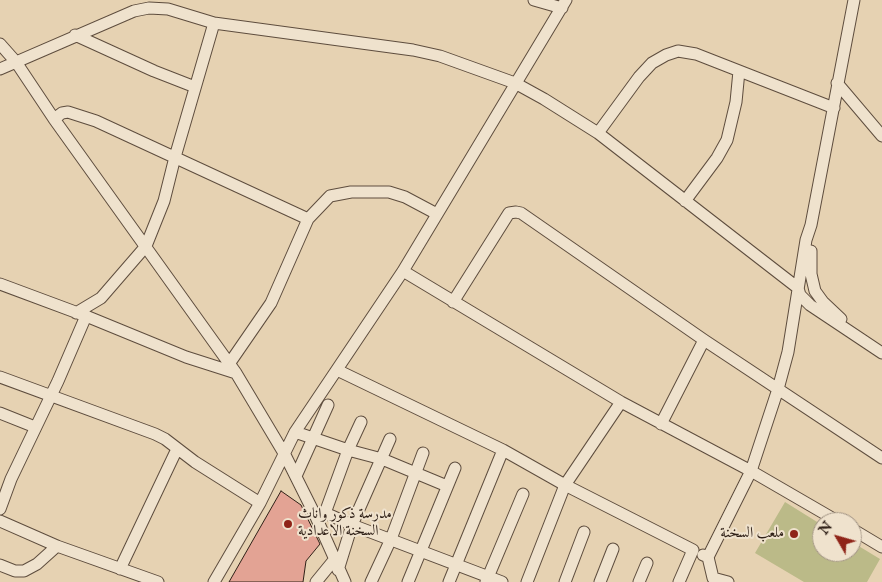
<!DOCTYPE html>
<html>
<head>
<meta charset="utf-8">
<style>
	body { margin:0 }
	#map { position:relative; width:882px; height:582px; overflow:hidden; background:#e6d2b2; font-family:"IM FELL English",serif }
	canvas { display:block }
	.north { position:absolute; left:812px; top:512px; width:50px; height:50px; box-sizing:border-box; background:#efe2cd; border:1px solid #a39585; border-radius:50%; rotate:308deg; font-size:14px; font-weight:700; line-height:20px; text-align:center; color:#302118 }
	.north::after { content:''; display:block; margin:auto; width:18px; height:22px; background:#8f2418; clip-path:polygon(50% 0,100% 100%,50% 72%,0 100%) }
</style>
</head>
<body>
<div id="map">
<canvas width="882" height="582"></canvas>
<div class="north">N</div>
</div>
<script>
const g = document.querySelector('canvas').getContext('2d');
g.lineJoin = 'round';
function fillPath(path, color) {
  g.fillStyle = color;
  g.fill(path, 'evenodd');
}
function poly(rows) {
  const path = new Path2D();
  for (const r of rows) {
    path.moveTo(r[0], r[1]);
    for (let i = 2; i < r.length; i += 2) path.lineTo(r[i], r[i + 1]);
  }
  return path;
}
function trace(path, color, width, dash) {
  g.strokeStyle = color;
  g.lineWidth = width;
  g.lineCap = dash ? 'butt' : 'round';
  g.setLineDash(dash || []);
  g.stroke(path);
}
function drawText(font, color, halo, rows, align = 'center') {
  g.font = font + ' "IM FELL English",Amiri,serif';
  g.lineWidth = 4;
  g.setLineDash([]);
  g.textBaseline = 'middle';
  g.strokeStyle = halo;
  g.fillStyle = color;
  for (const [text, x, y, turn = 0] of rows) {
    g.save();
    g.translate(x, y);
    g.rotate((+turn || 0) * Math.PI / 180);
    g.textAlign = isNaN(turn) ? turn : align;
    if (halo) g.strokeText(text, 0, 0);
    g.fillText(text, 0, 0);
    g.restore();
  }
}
const green = poly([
	[785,502,822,525,822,552,852,552,852,542,880,559,867,582,804,582,755,553]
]);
const building = poly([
	[281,491,301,505,320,544,306,561,303,582,229,582,281,491]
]);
const minor = poly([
	[534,0,562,8],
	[75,35,154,71,195,87],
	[0,44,16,62,54,119,236,373,285,455,316,517,345,582],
	[0,69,134,11,149,8,168,9,214,23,413,50,440,56,515,83,544,99,598,133,798,288,800,295,810,305,882,353],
	[837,83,882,136],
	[54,119,62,113,68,112,96,121,308,219],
	[598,133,639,77,652,63,666,55,678,51,696,54,834,108],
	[685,201,717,158,727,140,736,102,739,71],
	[811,251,811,274,815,291,823,302,841,319],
	[403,271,621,402,751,471,839,522],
	[0,284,86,316,186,357,236,373],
	[453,302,509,213,516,212,521,213,704,340,882,458],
	[76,313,101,298,146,246,164,201,175,157,214,23],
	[229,364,271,303,308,219,330,196,351,192,389,192,405,197,437,214],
	[337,370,503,450,565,485,621,402],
	[0,377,155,434,165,439,195,462,260,503],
	[0,413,35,427],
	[661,424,704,340],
	[295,432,348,450,382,459,447,486],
	[296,476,328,405],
	[0,509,11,479,58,381,86,316],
	[325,513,352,525,502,582],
	[318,516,325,513,348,450,361,422],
	[0,521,57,546,158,582],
	[852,529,882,547],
	[703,555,708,557,713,578,728,582],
	[708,557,751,471,778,389,788,352,806,240,811,225,854,0],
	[0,565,15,571,24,571,37,564,57,546],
	[120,569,177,449],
	[338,570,352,525,390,439],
	[214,582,260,503,295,432,403,271,566,0],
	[316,582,334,560],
	[371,582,391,539,423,453],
	[408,582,455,468],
	[449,582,503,450],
	[486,582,523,494],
	[527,582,565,485,693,550,679,582],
	[565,582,584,532],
	[600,582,613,549],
	[639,582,647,563]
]);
const markers = [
	[288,524,5,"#8f2418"],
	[794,534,5,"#8f2418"]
];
const poiNames = [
	["مدرسة ذكور واناث",298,515],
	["السخنة الاعدادية",298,532],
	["ملعب السخنة",784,534,"right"]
];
fillPath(green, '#bbba88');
fillPath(building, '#e3a394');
trace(building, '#302118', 1);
trace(minor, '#5e4d3e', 13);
trace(minor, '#efe2cd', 11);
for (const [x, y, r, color] of markers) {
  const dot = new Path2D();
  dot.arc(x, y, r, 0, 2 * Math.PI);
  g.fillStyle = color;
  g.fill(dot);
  trace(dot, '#efe2cd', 2);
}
drawText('15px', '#302118', '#efe2cd', poiNames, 'left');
</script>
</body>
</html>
